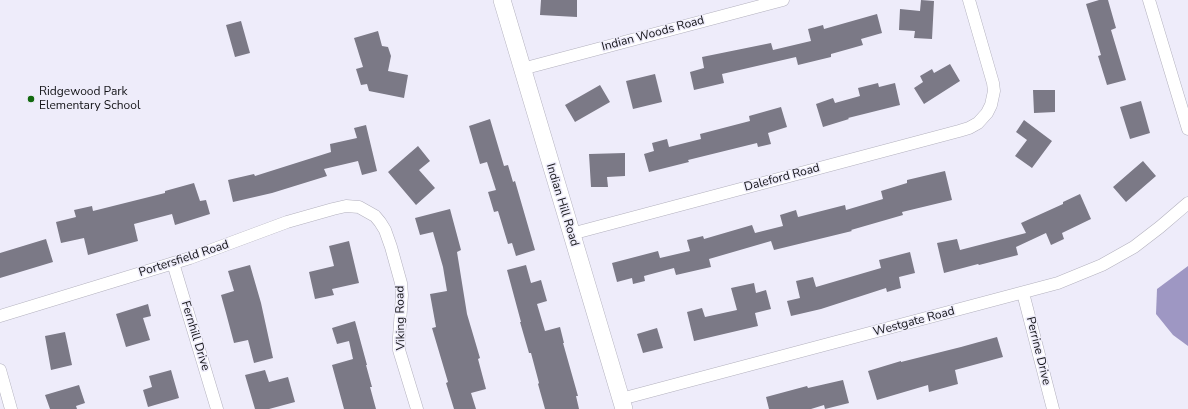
<!DOCTYPE html>
<html>
<head>
<meta charset="utf-8">
<style>
	body { margin:0 }
	canvas { display:block; background:#eeecfa }
</style>
</head>
<body>
<canvas width="1188" height="409"></canvas>
<script>
const g = document.querySelector('canvas').getContext('2d');
g.lineJoin = 'round';
function fillPath(path, color) {
  g.fillStyle = color;
  g.fill(path, 'evenodd');
}
function poly(rows) {
  const path = new Path2D();
  for (const r of rows) {
    path.moveTo(r[0], r[1]);
    for (let i = 2; i < r.length; i += 2) path.lineTo(r[i], r[i + 1]);
  }
  return path;
}
function trace(path, color, width, dash) {
  g.strokeStyle = color;
  g.lineWidth = width;
  g.lineCap = dash ? 'butt' : 'round';
  g.setLineDash(dash || []);
  g.stroke(path);
}
function drawText(font, color, halo, rows, align = 'center') {
  g.font = font + ' "Nunito Sans",sans-serif';
  g.lineWidth = 3;
  g.setLineDash([]);
  g.textBaseline = 'middle';
  g.strokeStyle = halo;
  g.fillStyle = color;
  for (const [text, x, y, turn = 0] of rows) {
    g.save();
    g.translate(x, y);
    g.rotate((+turn || 0) * Math.PI / 180);
    g.textAlign = isNaN(turn) ? turn : align;
    if (halo) g.strokeText(text, 0, 0);
    g.fillText(text, 0, 0);
    g.restore();
  }
}
const water = poly([
	[1188,266,1188,346,1173,335,1156,314,1157,289]
]);
const building = poly([
	[541,0,577,0,577,17,540,15],
	[921,0,934,1,932,39,914,38,915,31,899,30,900,9,920,11],
	[1099,0,1108,0,1116,28,1111,30,1126,80,1107,85,1098,56,1101,55,1086,4],
	[877,14,882,33,861,39,863,45,831,54,831,57,798,65,796,57,722,74,724,83,694,90,690,72,704,68,702,57,771,43,773,50,811,41,808,29,823,25,824,29],
	[241,21,250,53,235,57,226,25],
	[378,31,382,46,388,47,391,56,388,71,408,75,404,98,369,91,367,84,361,85,356,69,363,67,354,38],
	[950,64,960,81,924,104,914,88,923,82,920,76,932,69,934,73],
	[655,74,662,102,633,109,626,81],
	[878,83,879,87,895,83,900,105,848,118,849,119,823,127,816,104,833,98,835,103,860,96,858,88],
	[600,85,610,102,575,122,565,105],
	[1033,90,1055,90,1055,112,1034,113],
	[1141,101,1150,133,1130,139,1120,107],
	[781,107,787,127,768,133,771,144,758,147,757,143,688,160,689,162,649,172,644,154,654,151,652,143,667,139,669,147,701,139,700,134,750,121,749,116],
	[490,119,504,166,508,165,513,182,515,181,535,250,516,256,512,243,508,244,498,211,494,212,488,192,496,190,487,162,480,164,469,126],
	[1024,120,1052,141,1032,168,1015,156,1027,140,1016,132],
	[366,125,377,171,362,175,358,161,324,169,327,176,272,193,233,202,228,180,254,174,255,176,331,152,330,144,357,138,354,128],
	[418,146,430,161,419,170,435,188,416,205,388,172],
	[625,153,625,176,607,177,608,187,591,187,589,154],
	[1143,161,1156,176,1126,202,1113,187],
	[945,171,952,200,902,212,903,215,851,230,852,231,774,250,771,241,709,259,711,267,676,275,674,268,644,276,645,281,633,284,632,278,617,282,612,263,658,251,660,258,690,251,687,240,703,236,704,239,752,225,755,233,783,226,780,215,796,210,798,217,845,205,846,210,883,199,881,191,907,183,907,180],
	[194,183,200,201,206,200,210,214,175,225,172,214,134,224,138,241,88,255,84,238,61,243,56,222,76,217,74,210,92,206,93,211,165,193,165,191],
	[1080,194,1091,219,1062,233,1064,239,1051,245,1046,233,1016,247,1018,255,979,265,978,264,944,273,937,243,957,239,960,250,1026,233,1021,223,1063,204,1063,202],
	[450,209,461,250,457,252,467,314,480,358,478,359,486,389,471,393,476,409,454,409,446,383,448,382,432,328,436,327,430,294,447,291,443,267,433,232,420,235,415,218],
	[46,239,53,262,0,278,0,253],
	[349,241,359,283,332,289,334,295,315,299,309,272,334,266,329,246],
	[910,252,915,273,899,277,901,288,887,292,886,288,821,309,791,316,787,301,800,298,796,281,813,277,816,287,881,268,879,260],
	[250,265,261,303,273,358,254,363,248,340,234,343,226,313,221,295,234,291,228,271],
	[526,265,531,283,541,280,547,301,537,304,545,331,560,327,564,343,563,343,578,396,576,396,579,409,545,409,538,384,539,383,531,353,529,353,520,322,521,322,507,270],
	[754,283,756,293,766,290,771,309,755,313,758,326,694,341,687,312,702,308,705,317,737,310,731,288],
	[148,304,151,316,143,318,150,340,126,347,116,314],
	[355,321,367,365,366,365,372,387,370,387,376,409,344,409,332,365,353,359,349,341,337,344,332,328],
	[657,328,663,348,643,353,637,334],
	[65,332,72,365,51,370,45,336],
	[997,337,1003,357,955,370,958,384,929,392,928,385,877,400,868,371,901,361,901,362,961,347],
	[171,370,179,398,148,407,143,390,152,387,149,376],
	[265,370,269,382,288,377,295,402,269,409,255,409,245,375],
	[843,380,849,403,825,409,824,405,811,409,769,409,766,397,807,386,808,388],
	[79,385,85,403,76,406,77,409,50,409,45,395]
]);
const street = poly([
	[1149,0,1188,129],
	[522,69,783,0],
	[571,234,959,131,969,128,978,123,987,113,991,105,994,91,993,83,969,0],
	[173,263,217,409],
	[1023,293,1053,409],
	[0,316,190,258,287,222,333,209,346,206,359,207,375,216,380,222,385,230,391,247,401,283,402,295,399,337,399,350,417,409],
	[0,370,11,409],
	[621,399,1058,283,1102,265,1134,247,1160,227,1188,203]
]);
const secondary = poly([
	[502,0,624,409]
]);
const markers = [
	[31,99,4,"#12690f"]
];
const streetNames = [
	["Indian Woods Road",653,34,-15],
	["Daleford Road",782,178,-15],
	["Indian Hill Road",562,205,73],
	["Portersfield Road",184,259,-18],
	["Viking Road",401,318,-91],
	["Westgate Road",914,322,-15],
	["Fernhill Drive",195,336,73],
	["Perrine Drive",1038,351,76]
];
const poiNames = [
	["Ridgewood Park",39,92],
	["Elementary School",39,106]
];
fillPath(water, '#9e97c3');
fillPath(building, '#7b7986');
trace(street, '#b3b1be', 13);
trace(secondary, '#b3b1be', 18);
trace(street, '#fff', 12);
trace(secondary, '#fff', 17);
for (const [x, y, r, color] of markers) {
  const dot = new Path2D();
  dot.arc(x, y, r, 0, 2 * Math.PI);
  g.fillStyle = color;
  g.fill(dot);
  trace(dot, '#eeecfa', 1.5);
}
drawText('12px', '#131317', '#eeecfa', streetNames);
drawText('12px', '#131317', '#eeecfa', poiNames, 'left');
</script>
</body>
</html>
